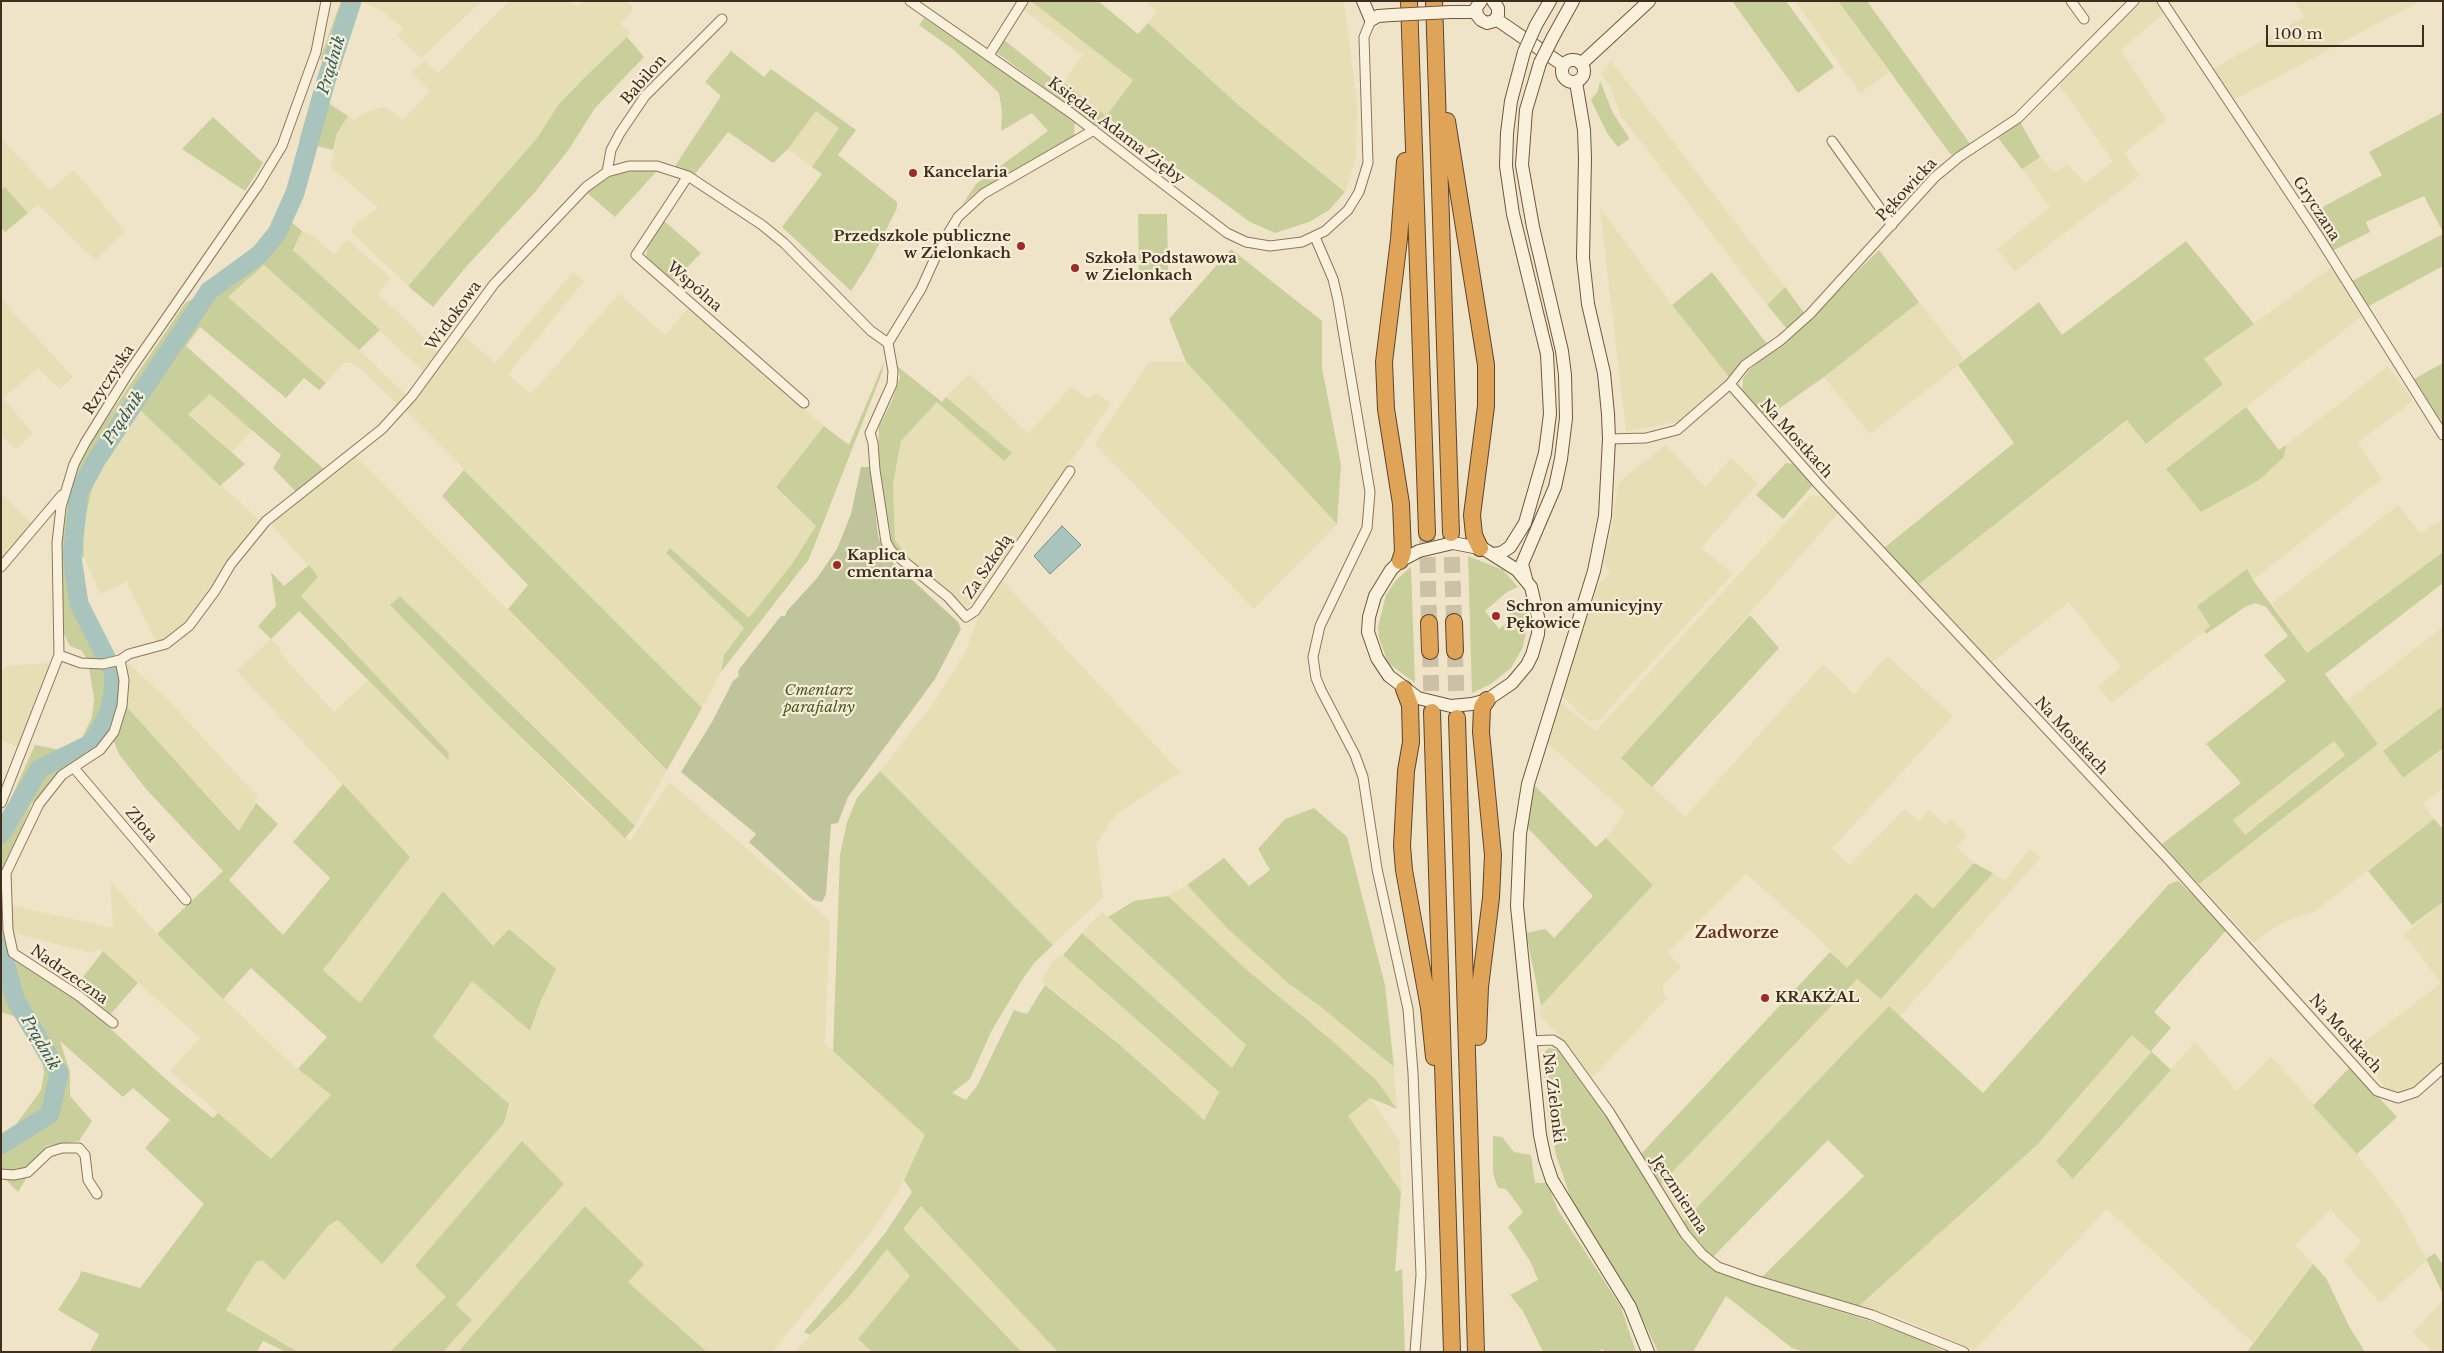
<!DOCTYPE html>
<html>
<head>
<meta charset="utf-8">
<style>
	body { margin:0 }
	#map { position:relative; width:2444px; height:1353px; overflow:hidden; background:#f0e4c8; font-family:"Libre Baskerville",serif }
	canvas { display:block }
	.frame { position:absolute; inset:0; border:2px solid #3d2e20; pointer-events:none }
	.scale { position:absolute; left:2266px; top:25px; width:158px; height:22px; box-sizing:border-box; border:2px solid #3d2e20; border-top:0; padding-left:6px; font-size:15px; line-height:18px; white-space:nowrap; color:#3d2e20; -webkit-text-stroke:4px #f7eed8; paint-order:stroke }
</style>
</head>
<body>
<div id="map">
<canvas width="2444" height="1353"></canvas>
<div class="frame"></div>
<div class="scale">100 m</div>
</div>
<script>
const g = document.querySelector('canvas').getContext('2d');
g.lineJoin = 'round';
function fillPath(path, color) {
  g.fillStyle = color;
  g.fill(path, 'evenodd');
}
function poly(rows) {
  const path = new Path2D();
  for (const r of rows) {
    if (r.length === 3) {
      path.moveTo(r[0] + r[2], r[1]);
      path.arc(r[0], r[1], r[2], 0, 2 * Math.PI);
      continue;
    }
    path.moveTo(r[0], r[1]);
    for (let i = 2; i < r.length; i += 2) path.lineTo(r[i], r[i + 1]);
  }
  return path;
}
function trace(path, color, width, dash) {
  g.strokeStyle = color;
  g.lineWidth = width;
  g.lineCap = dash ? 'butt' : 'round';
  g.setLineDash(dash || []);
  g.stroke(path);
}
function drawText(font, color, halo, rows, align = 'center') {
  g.font = font + ' "Libre Baskerville",serif';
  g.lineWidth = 4.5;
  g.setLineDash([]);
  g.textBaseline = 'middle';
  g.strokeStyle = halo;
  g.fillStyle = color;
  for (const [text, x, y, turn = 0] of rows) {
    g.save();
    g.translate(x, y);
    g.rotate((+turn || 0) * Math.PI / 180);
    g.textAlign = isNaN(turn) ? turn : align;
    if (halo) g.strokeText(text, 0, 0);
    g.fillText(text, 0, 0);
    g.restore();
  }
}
const farmland = poly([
	[482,1,421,58,397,35,404,29,382,11,364,2],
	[509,1,568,1,578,7,583,1,627,1,634,8,621,24,630,32,627,37,585,77,559,104,537,138,408,286,352,233,352,227,378,208,331,167,337,133,348,116,355,120,366,112,386,107,403,120,430,91,411,72,424,61,438,73],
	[1026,1,1031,1,1134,79,1106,116,1063,82,1083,55,1021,8],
	[1145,1,1344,1,1357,103,1356,157,1345,192,1244,110,1148,23,1157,11],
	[1795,1,1838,1,1889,72,1860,93],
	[2137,1,2157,1,2165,12,2121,50,2166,120,2124,153,2139,176,2015,271,1997,249,2050,207,2022,169,2040,157,2054,172,2068,164,2085,183,2113,161,2059,85],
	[2295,1,2420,1,2234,100,2213,69,2304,17],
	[1611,61,1785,287,1767,305,1621,116,1610,86,1601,74],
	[816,110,839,127,812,167,788,149],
	[1,138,50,190,74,170,125,231,95,260,38,205,28,213,5,187,1,190],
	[1600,208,1672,305,1729,377,1679,422,1626,431],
	[302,231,313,236,334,254,347,239,391,278,378,294,440,352,425,373,293,250],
	[264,265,359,350,406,395,397,404,359,367,351,363,343,363,326,383,228,297],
	[2332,267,2361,317,2166,469,2202,512,2284,457,2286,445,2388,366,2413,401,2358,442,2381,479,2253,580,2247,569,2197,606,2210,627,2111,703,2098,686,2121,667,2069,602,1991,663,1918,585,2128,420,2147,444,2223,384,2204,360],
	[573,272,584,281,508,374,531,394,619,294,665,335,688,308,824,426,776,487,816,526,792,564,749,619,670,549,666,553,744,628,724,655,721,672,702,708,405,410,462,334,495,363],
	[1,299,73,377,60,389,38,368,3,398,33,433,16,450,1,435],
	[1919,302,1965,360,1870,434,1824,377],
	[1149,362,1186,362,1337,524,1254,609,1095,444],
	[969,374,1028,434,1071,387,1088,398,1096,393,1111,403,977,598,967,607,913,563,895,540,893,484,901,441,937,402,1004,461,1012,453,946,397],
	[210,394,253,429,232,452,188,413],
	[139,409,260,521,248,534,203,602,183,624,157,644,127,582,100,594,84,557,83,527,95,477],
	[1666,445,1705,487,1731,458,1758,483,1701,548,1733,574,1599,720,1588,721,1562,696,1597,587,1610,572,1603,564,1613,520,1617,489,1620,481],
	[355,456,667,770,635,826,400,596,390,605,589,806,630,841,670,782,830,921,825,1044,925,1135,897,1194,873,1230,772,1352,707,1352,628,1282,644,1263,585,1206,458,1352,443,1352,472,1320,456,1305,564,1184,416,1266,447,1297,390,1352,298,1352,226,1310,256,1262,262,1259,284,1280,328,1226,338,1220,382,1263,504,1123,508,1104,433,1038,472,981,530,1031,539,1005,493,946,443,891,360,1003,323,970,410,857,237,671,271,639,280,648,280,653,334,712,368,680,447,760,449,753,300,596,318,577,271,524],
	[1,493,33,525,1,561],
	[1823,495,1838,513,1622,758,1685,817,1823,664,1854,694,1887,656,1953,716,1832,849,1850,865,1904,809,1919,821,1929,810,1945,824,1950,819,1967,835,1957,847,1974,863,1933,909,1915,893,1847,969,1816,936,1746,874,1668,953,1681,967,1663,985,1663,991,1667,998,1592,1078,1572,1050,1540,1016,1541,1006,1653,885,1606,838,1625,812,1545,741,1559,701,1596,731,1810,496],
	[2398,505,2420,533,2443,519,2443,552,2307,653,2272,603],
	[1001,579,1180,772,1116,814,1096,844,1103,897,1053,945,880,771,935,701,966,651,977,620],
	[2443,627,2443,706,2383,751,2403,778,2443,748,2443,788,2423,804,2434,819,2314,912,2289,920,2271,930,2254,943,2199,884,2378,744,2346,702],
	[50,663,33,707,17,747,1,739,1,673,6,666],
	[129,664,166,698,258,797,240,831,126,706,128,677,126,667],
	[2334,741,2345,754,2245,836,2233,820],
	[2030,849,2040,858,1900,1016,1889,1007,1683,1222,1659,1186,1857,978,1881,999,1993,873,2004,881],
	[110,881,157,934,289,1062,331,1095,271,1159,170,1071,200,1038,103,951,99,949,91,953,14,933,10,905,113,928],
	[1187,885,1228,929,1288,983,1321,1007,1394,1067,1397,1109,1377,1081,1329,1038,1247,970,1168,896],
	[2443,902,2443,1064,2411,1090,2397,1093,2386,1088,2354,1050,2441,983,2404,934],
	[1102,912,1247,1045,1232,1069,1082,933],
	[1063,955,1219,1092,1203,1121,1120,1044,1041,981,1054,959],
	[2132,1035,2151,1051,2056,1161,2074,1179,2195,1042,2237,1091,2271,1056,2357,1154,2399,1209,2427,1260,2380,1303,2344,1261,2361,1242,2331,1210,2295,1245,2313,1264,2253,1343,2107,1209,1974,1350,1902,1319,1858,1307,2037,1145],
	[1370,1098,1399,1141,1401,1192,1348,1116],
	[921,1206,1029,1320,1058,1352,1022,1352,902,1229],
	[887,1249,910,1276,859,1339,872,1352,794,1352,848,1298],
	[2443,1300,2443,1352,2429,1352,2430,1349,2413,1333]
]);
const green = poly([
	[341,1,356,1,330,91,315,86,327,63,320,59],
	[1031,1,1098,1,1138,34,1148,23,1244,110,1345,192,1329,210,1309,222,1275,233,1250,222,1106,116,1097,126,997,53,1003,39,1060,85,1063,82,1106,116,1133,80],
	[1732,1,1786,1,1834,67,1798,93],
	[1838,1,1867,1,1971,145,1951,155],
	[924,18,1075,120,1074,136,976,192,962,205,976,184,1048,131,1032,113,1001,131,1002,111,999,93,954,50,919,25],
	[627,37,644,57,595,108,569,149,536,191,465,268,433,307,408,286,537,138,559,104,585,77],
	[731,51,764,77,771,69,856,130,838,155,897,202,897,208,872,258,851,291,782,227,822,174,812,167,839,128,816,111,788,149,773,163,728,132,695,174,675,166,721,96,705,82],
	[1600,81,1613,113,1628,136,1629,139,1618,147,1607,133,1591,100,1598,91],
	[313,93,348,116,337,133,333,150,313,145,301,179,293,173,302,142,299,140],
	[2443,112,2443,232,2424,196,2366,222,2370,232,2332,251,2308,215,2382,175,2369,152],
	[213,117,263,163,245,191,182,149],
	[2020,122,2040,157,2022,169,1998,138],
	[637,170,657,171,615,217,586,192,611,176],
	[5,187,28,213,5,232,1,227,1,190],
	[293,188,300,194,289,220,302,231,293,250,380,330,359,350,264,265,228,297,326,383,319,390,304,378,286,398,200,327,186,346,326,471,297,493,273,468,281,455,210,394,188,414,245,464,220,486,139,409,95,477,83,527,84,557,79,559,79,582,108,684,109,717,102,737,86,756,59,774,31,805,2,880,2,922,11,953,24,966,77,998,169,1082,213,1118,218,1113,271,1159,331,1095,298,1069,327,1037,251,968,223,999,157,934,223,871,146,789,119,754,113,740,126,706,239,831,256,803,278,824,229,880,283,935,330,878,293,842,343,784,410,857,323,970,360,1003,443,891,493,946,509,929,556,969,539,1005,530,1031,472,981,433,1037,509,1104,504,1123,382,1264,338,1220,328,1226,284,1280,262,1260,256,1262,226,1310,298,1352,286,1352,263,1341,257,1352,90,1352,99,1334,58,1310,79,1278,81,1271,140,1288,204,1204,145,1148,170,1120,133,1088,123,1097,60,1041,70,1072,70,1096,92,1121,79,1141,46,1146,18,1192,1,1175,1,1135,10,1133,41,1090,44,1073,42,1061,38,1050,19,1018,1,1012,1,820,35,745,60,750,80,742,92,717,94,699,88,661,82,651,70,646,64,634,61,545,69,494,81,457,186,302,198,297,267,241,283,216,279,209],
	[1138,214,1167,214,1168,271,1139,271],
	[663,220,701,253,673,282,646,256,648,245],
	[2443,234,2443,266,2367,307,2350,282],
	[2186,241,2254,324,2204,359,2223,384,2146,444,2127,420,1918,585,1884,548,2014,443,1958,365,2039,302,2062,335],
	[1231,249,1322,321,1322,368,1341,465,1337,524,1186,362,1169,319],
	[1879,250,1919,302,1824,377,1764,419,1742,394,1743,379,1749,370,1814,315],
	[1712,272,1767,344,1748,357,1729,377,1672,305],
	[1785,287,1805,314,1788,330,1767,305],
	[884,362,882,373,809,559,721,672,724,655,744,628,666,553,670,548,749,618,792,564,816,526,776,487,824,426,849,445],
	[2443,363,2443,426,2412,380],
	[897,366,942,402,946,397,1012,453,1004,461,937,402,901,441,893,484,895,540,913,563,895,551,889,541,878,470,879,427,892,401,900,377],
	[2246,407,2279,450,2286,445,2284,457,2259,480,2201,512,2166,469],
	[1786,463,1795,464,1814,484,1783,519,1756,495],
	[464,470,702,708,667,770,508,609,528,585,442,496],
	[2443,552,2443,583,2325,674,2378,744,2199,884,2162,844,2241,783,2206,744,2286,681,2264,655,2288,636,2266,607,2255,603,2245,607,2206,634,2204,631,2210,626,2197,606,2247,569,2253,580,2307,653],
	[2334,741,2345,755,2245,835,2233,820],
	[1468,556,1503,570,1518,587,1507,592,1485,611,1499,629,1508,622,1505,618,1518,606,1523,611,1527,611,1528,620,1523,647,1511,668,1491,684,1472,693],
	[309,565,318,577,301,596,449,753,448,760,299,611,271,639,258,626,276,606,271,572,284,586],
	[1411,567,1415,683,1388,663,1379,638,1378,627,1386,595,1396,580],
	[400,596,635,826,625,838,488,705,390,605],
	[1750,615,1779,648,1652,787,1621,758],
	[2443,706,2443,748,2403,778,2383,751],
	[880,771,1053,945,1034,963,1022,980,992,1030,970,1079,952,1093,966,1100,977,1086,1014,1010,1027,1014,1045,985,1119,1044,1204,1120,1219,1092,1063,955,1082,933,1232,1068,1246,1045,1108,917,1134,901,1168,896,1247,970,1329,1038,1377,1081,1397,1109,1370,1098,1348,1116,1401,1192,1395,1272,1402,1269,1405,1352,1058,1352,921,1206,903,1229,1022,1352,872,1352,858,1339,910,1276,887,1249,848,1298,810,1335,804,1332,852,1275,886,1232,912,1192,904,1180,925,1135,833,1051,840,855,847,822,857,798],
	[1535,786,1596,847,1606,838,1653,885,1541,1006,1526,933,1545,929,1554,938,1593,896,1521,821],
	[1314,808,1347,837,1385,985,1394,1067,1321,1007,1288,983,1228,929,1187,885,1224,858,1249,886,1270,870,1258,849,1285,819],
	[2434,819,2443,829,2443,902,2412,925,2368,871],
	[1974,863,1993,873,1881,999,1857,979,1659,1186,1641,1154,1830,952,1847,968,1916,893,1933,909],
	[2178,881,2228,928,2154,1012,2171,1028,2151,1051,2171,1070,2073,1179,2056,1161,2151,1052,2132,1035,2037,1145,1858,1307,1760,1279,1864,1176,1828,1140,1712,1258,1703,1251,1683,1222,1889,1006,1983,1093,2169,884],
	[103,951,138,983,109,1016,74,989],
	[1549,1048,1561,1050,1609,1116,1659,1194,1716,1269,1755,1285,1905,1332,1945,1352,1805,1352,1792,1348,1726,1296,1693,1352,1658,1352,1636,1306,1572,1202,1556,1155,1548,1115,1542,1054],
	[2350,1067,2397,1117,2357,1154,2313,1106],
	[1493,1136,1502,1137,1514,1152,1531,1155,1535,1183,1547,1183,1558,1210,1621,1307,1636,1352,1605,1352,1603,1349,1597,1352,1543,1352,1523,1311,1510,1295,1538,1280,1530,1261,1508,1227,1523,1212,1506,1189,1498,1188,1493,1173],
	[522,1141,564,1184,456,1305,472,1320,443,1352,390,1352,446,1297,415,1266],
	[585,1206,644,1264,628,1282,707,1352,458,1352],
	[2435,1253,2443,1265,2443,1294,2426,1259],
	[2313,1264,2326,1278,2349,1326,2365,1352,2247,1352]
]);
const cemetery = poly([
	[861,467,871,467,878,536,885,555,958,622,961,629,935,679,848,797,838,823,831,824,826,894,822,902,813,900,749,842,756,834,681,772,712,722,733,681,739,676,738,672,740,668,781,616,785,616,787,611,817,578,837,549,851,514]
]);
const water = poly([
	[1062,526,1081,545,1050,574,1034,556,1062,526]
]);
const river = poly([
	[1,834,39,769,92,743,108,715,113,694,114,673,79,604,72,557,79,492,97,459,209,291,260,254,277,233,295,193,326,81,352,1],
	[1,947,15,999,59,1073,50,1114,1,1145]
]);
const highwayTunnel = poly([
	[1427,533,1429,623],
	[1451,533,1454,622],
	[1430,651,1432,712],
	[1455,651,1457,718]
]);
const street = poly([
	[910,1,1071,113,1227,233,1246,242,1270,246,1302,242,1325,231,1348,210,1359,192,1368,163,1364,37,1371,20],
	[2071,1,2084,19],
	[2162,1,2317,234,2443,435],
	[989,55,1023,1],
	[1832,141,1892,225],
	[607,172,611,150,620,133,645,96,722,19],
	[688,176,636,255,804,403],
	[1315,237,1333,279,1338,300,1370,492,1367,528,1320,626,1313,657,1316,678,1321,690,1355,755,1363,777,1377,869,1408,1009,1413,1073,1421,1275,1415,1352],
	[1730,384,1819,485,2168,859,2377,1091,2398,1098,2416,1092,2443,1068],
	[1609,439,1646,438,1677,430,1730,384,1745,365,1781,340,1810,314,1935,177,1959,157,2018,118,2134,1],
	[1070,471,975,611,966,617,948,597,891,551,886,542,875,470,873,443,870,433,892,384,893,371,888,343,921,289,940,247,958,217,983,194,1094,130],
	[1,567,62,495],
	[59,655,81,663,103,664,120,660,129,654,166,644,189,626,215,591,231,564,266,521,382,429,412,396,494,284,586,187,607,172,629,166,657,166,688,176,762,225,784,243,871,331,888,343],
	[74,768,186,900],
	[1,803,59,655,57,543,61,507,74,464,85,443,129,372,259,184,282,146,316,52,326,1],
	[113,1023,79,996,13,953,8,930,6,873,39,804,62,775,100,750,114,732,122,706,124,680,120,660],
	[1530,1041,1553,1040,1561,1045,1610,1113,1685,1234,1702,1254,1718,1267,1755,1280,1872,1315,1964,1352],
	[1,1174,14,1175,28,1172,49,1152,62,1148,79,1148,85,1155,88,1180,97,1194]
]);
const secondary = poly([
	[1363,1,1371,20,1378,16,1392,15],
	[1481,1,1476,8,1477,15,1481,20,1487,23,1494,21,1498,15,1498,8,1493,1],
	[1451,12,1476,12],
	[1496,19,1563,65],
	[1536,25,1550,1],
	[1553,37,1573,1],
	[1573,71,11],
	[1581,64,1649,1],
	[1576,82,1584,130,1585,158,1583,258,1588,304,1604,373,1608,414,1609,439,1605,516,1594,571,1528,784,1520,834,1517,906,1540,1135,1545,1159,1552,1180,1630,1307,1648,1352],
	[1453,543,1484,549,1517,570,1531,587,1539,621,1538,634,1532,655,1527,665,1512,683,1487,700,1472,704,1451,706,1418,698,1389,676,1377,658,1368,632,1369,617,1375,596,1391,570,1400,561,1419,551,1453,543],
	[1493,554,1501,553,1510,547,1525,523,1545,453,1550,414,1547,354,1513,214,1506,166,1507,133,1511,101,1524,52],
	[1526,579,1522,564,1555,487,1561,459,1566,418,1565,375,1562,351,1533,227,1522,165,1526,110,1540,63]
]);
const highway = poly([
	[1409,1,1427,533],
	[1434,1,1451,533],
	[1447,121,1486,365,1486,406,1472,515,1474,535,1480,548],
	[1400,561,1403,552,1401,504,1386,409,1384,362,1399,239,1405,161],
	[1454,622,1455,651],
	[1429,623,1430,651],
	[1404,689,1410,705,1411,742,1406,771,1402,846,1404,870,1429,1008,1434,1057],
	[1432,712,1452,1352],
	[1457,718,1476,1352],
	[1478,1037,1480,987,1491,898,1493,855,1481,732,1482,707,1487,700]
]);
const secondaryBridge = poly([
	[1392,15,1451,12],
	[1524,52,1536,25],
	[1540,63,1553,37]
]);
const markers = [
	[913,173,5,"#9e2a2b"],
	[1021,246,5,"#9e2a2b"],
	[1075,268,5,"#9e2a2b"],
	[837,565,5,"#9e2a2b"],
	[1496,616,5,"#9e2a2b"],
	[1765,998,5,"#9e2a2b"]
];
const streetNames = [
	["Babilon",644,80,-49],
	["Księdza Adama Zięby",1116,131,37],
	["Pękowicka",1907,190,-47],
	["Gryczana",2316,209,57],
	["Wspólna",694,287,41],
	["Widokowa",454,316,-54],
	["Rzyczyska",109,380,-57],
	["Na Mostkach",1796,439,48],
	["Za Szkołą",988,567,-56],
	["Na Mostkach",2071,736,47],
	["Złota",141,825,50],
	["Nadrzeczna",69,975,35],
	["Na Mostkach",2345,1034,48],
	["Na Zielonki",1553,1098,83],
	["Jęczmienna",1679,1195,57]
];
const poiNames = [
	["Kancelaria",923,173],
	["Przedszkole publiczne",1011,237,"right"],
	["w Zielonkach",1011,254,"right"],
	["Szkoła Podstawowa",1085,259],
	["w Zielonkach",1085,276],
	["Kaplica",847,556],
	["cmentarna",847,573],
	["Schron amunicyjny",1506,607],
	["Pękowice",1506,624],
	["KRAKŻAL",1775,998]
];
const parkNames = [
	["Cmentarz",819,691],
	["parafialny",819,708]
];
const waterNames = [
	["Prądnik",332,65,-73],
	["Prądnik",124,418,-56],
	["Prądnik",40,1043,60]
];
const neighbourhoodNames = [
	["Zadworze",1737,933]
];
fillPath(farmland, '#e6deb5');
fillPath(green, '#c9cf9b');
fillPath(cemetery, '#bfc49a');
fillPath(water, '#a9c4bc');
trace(water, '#6f938a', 1);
trace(river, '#a9c4bc', 19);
trace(highwayTunnel, '#ccc0a6', 16, [16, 8]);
trace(street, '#8d765c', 11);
trace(secondary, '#6f573f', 14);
trace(highway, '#5b4430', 18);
trace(street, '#faf1dc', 9);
trace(secondary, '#faf1dc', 12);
trace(highway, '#e0a458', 16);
trace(secondaryBridge, '#6f573f', 14, []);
trace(secondaryBridge, '#faf1dc', 12);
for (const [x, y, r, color] of markers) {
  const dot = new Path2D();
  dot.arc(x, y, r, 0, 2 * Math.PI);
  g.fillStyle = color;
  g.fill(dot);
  trace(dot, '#f7eed8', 2);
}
drawText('15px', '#3d2e20', '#f7eed8', streetNames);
drawText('bold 15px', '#3d2e20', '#f7eed8', poiNames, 'left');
drawText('italic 15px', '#4d5a26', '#f7eed8', parkNames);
drawText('italic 16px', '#2f5d5a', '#f7eed8', waterNames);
drawText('bold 16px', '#6b2e1e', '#f7eed8', neighbourhoodNames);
</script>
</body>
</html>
